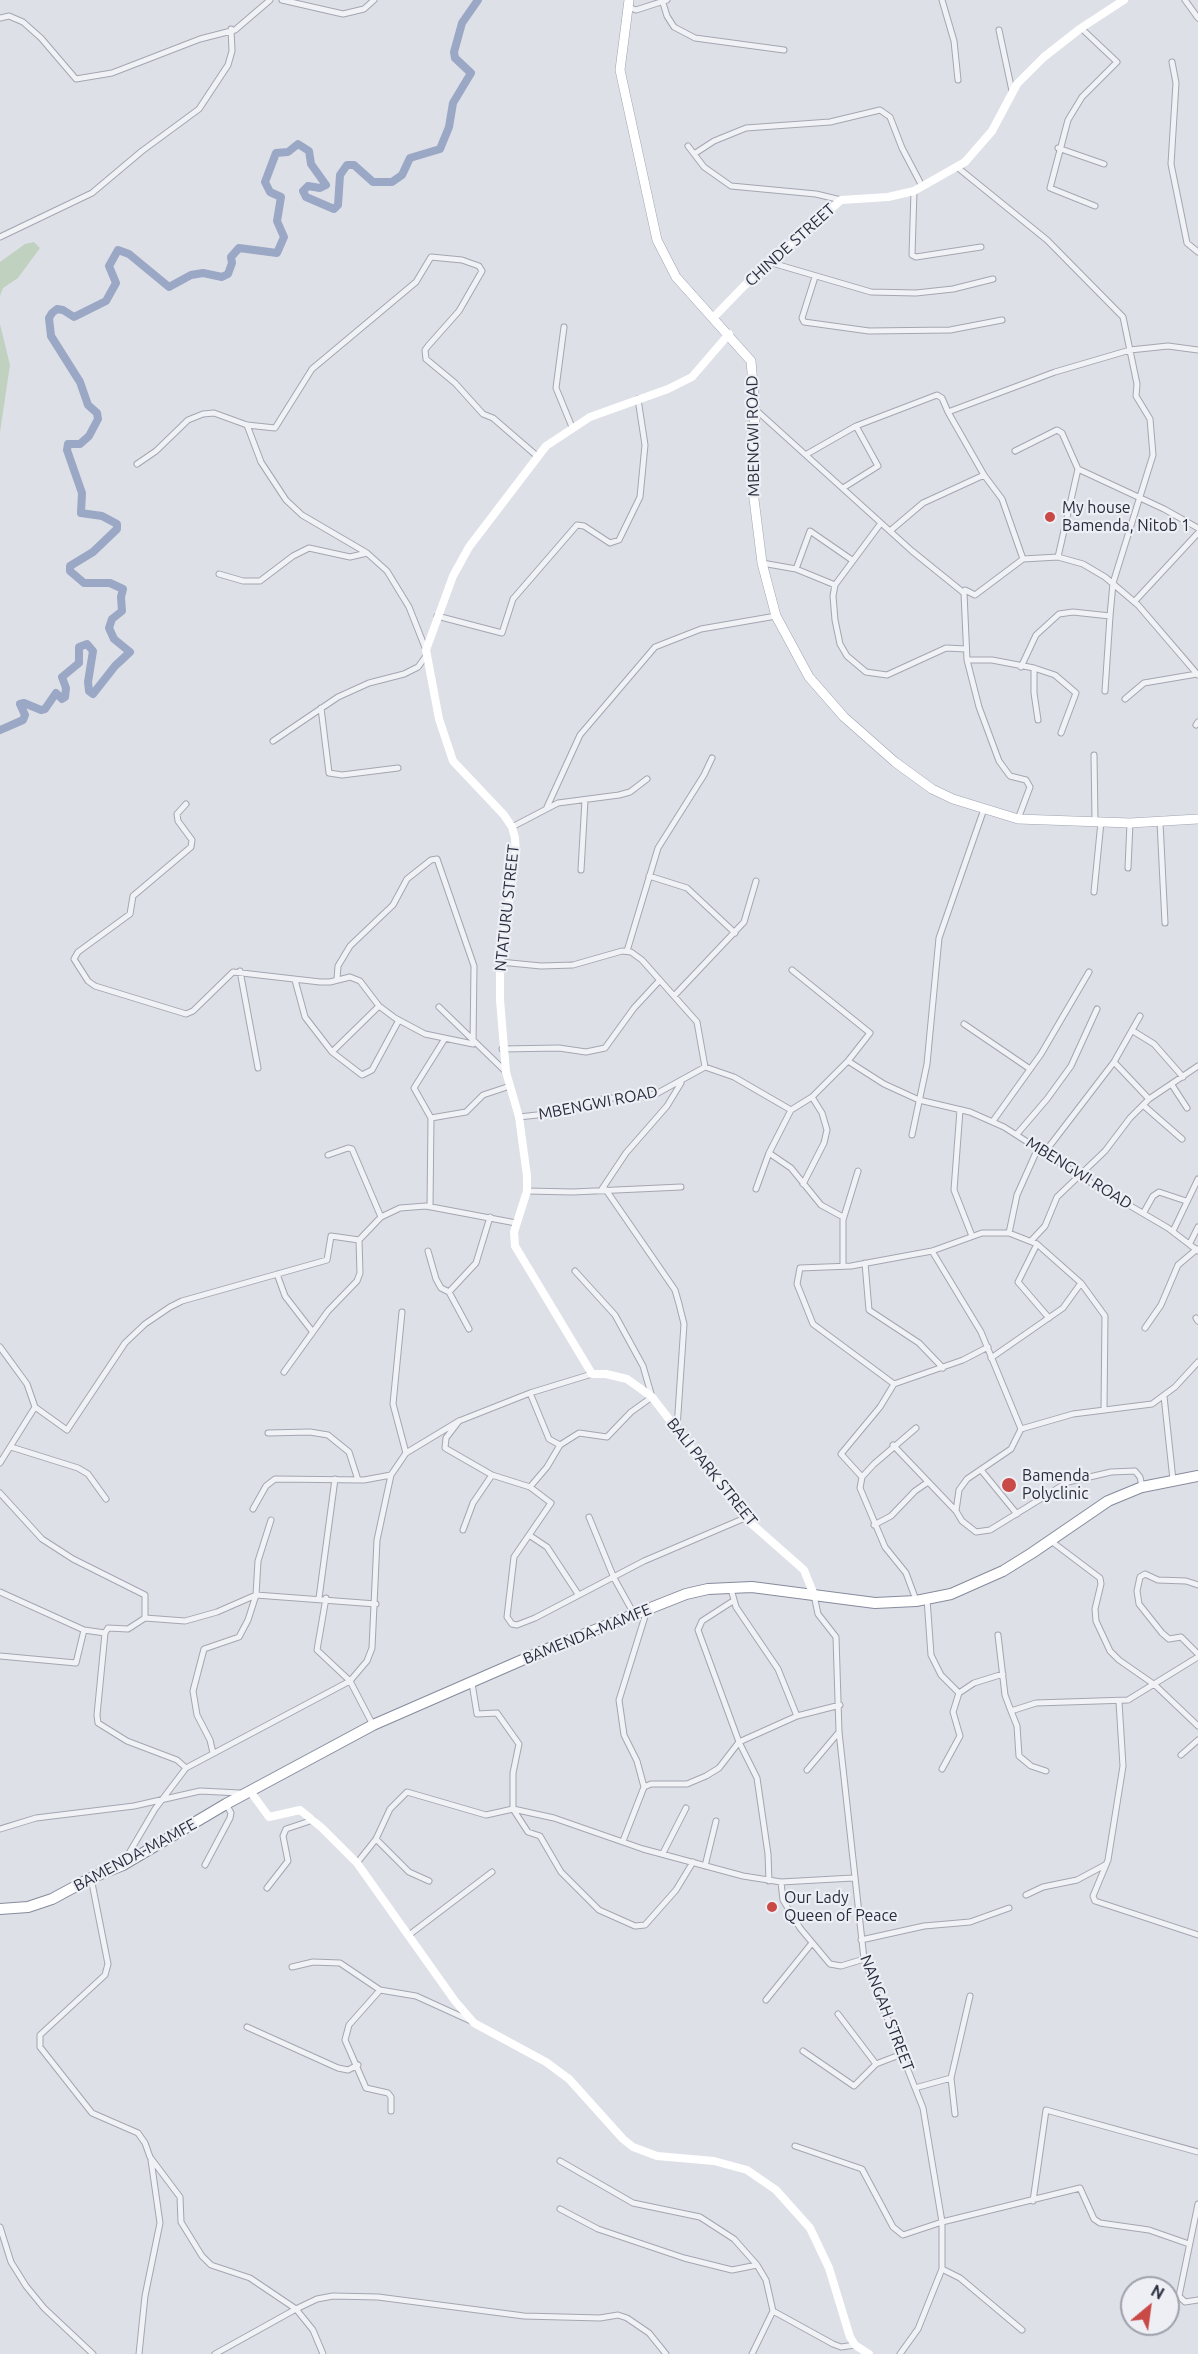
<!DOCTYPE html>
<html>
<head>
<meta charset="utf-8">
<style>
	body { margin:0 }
	#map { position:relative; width:1198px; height:2354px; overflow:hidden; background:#dee0e7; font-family:Ubuntu,sans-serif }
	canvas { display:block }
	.north { position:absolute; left:1120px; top:2276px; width:60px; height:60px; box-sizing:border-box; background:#edeff5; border:2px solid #9ea1ab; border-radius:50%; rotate:29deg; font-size:16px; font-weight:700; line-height:24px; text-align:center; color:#282c3d }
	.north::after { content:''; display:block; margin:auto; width:21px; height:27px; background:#c94946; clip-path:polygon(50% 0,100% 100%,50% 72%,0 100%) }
</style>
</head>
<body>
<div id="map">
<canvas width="1198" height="2354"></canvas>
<div class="north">N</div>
</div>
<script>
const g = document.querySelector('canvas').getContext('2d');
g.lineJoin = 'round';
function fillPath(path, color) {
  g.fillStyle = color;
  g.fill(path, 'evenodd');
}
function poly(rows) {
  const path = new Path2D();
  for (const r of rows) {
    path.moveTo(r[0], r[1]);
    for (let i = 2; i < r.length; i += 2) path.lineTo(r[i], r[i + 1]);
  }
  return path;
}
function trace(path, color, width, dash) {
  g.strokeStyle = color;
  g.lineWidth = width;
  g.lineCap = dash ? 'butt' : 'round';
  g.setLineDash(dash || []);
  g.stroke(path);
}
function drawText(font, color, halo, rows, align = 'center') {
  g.font = font + ' Ubuntu,sans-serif';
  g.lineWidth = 4.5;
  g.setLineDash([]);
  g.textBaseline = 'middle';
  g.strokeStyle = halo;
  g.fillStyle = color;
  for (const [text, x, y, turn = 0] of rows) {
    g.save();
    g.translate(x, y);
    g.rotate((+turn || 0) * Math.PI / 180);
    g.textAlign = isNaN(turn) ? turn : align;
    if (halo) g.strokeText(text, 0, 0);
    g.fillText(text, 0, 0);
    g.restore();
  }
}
const green = poly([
	[34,242,40,248,18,278,3,288,0,296,0,262,25,244],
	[0,324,10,365,0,432]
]);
const river = poly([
	[0,730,23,720,25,715,20,704,24,703,41,710,45,709,56,693,62,699,65,697,66,688,62,677,79,663,79,647,87,644,93,651,88,682,89,691,93,694,115,666,130,652,114,639,109,628,112,619,122,611,121,597,123,589,110,583,84,583,70,571,70,566,93,552,117,529,117,524,102,516,81,513,82,493,67,450,68,444,80,444,89,436,98,419,97,413,88,405,80,382,51,336,49,318,52,313,57,309,63,310,74,317,106,301,116,283,109,266,118,250,129,254,169,287,191,275,203,273,222,277,228,274,232,263,231,257,239,248,277,253,284,237,277,221,281,197,270,192,265,182,276,153,288,152,298,144,309,151,311,164,326,185,320,188,308,186,303,191,306,197,334,209,338,205,340,175,347,165,354,165,373,182,392,182,402,175,410,158,440,149,449,127,453,103,471,73,455,58,454,52,462,23,478,0]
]);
const street = poly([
	[282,0,343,14,364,9,374,0],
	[942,0,954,41,958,80],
	[1185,0,1198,18],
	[663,3,667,16,674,27,695,38,784,50],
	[628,7,636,10,667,0],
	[0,18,9,16,23,22,41,38,76,79,112,73,200,39,235,30,270,0],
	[1081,28,1117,62,1082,97,1068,120,1050,188,1095,206],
	[999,30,1012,91],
	[1172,62,1176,83,1171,164,1187,243,1198,252],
	[688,146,704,167,731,186,816,194,841,200],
	[1058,148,1104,164],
	[694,154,714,141,746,128,830,122,880,110,890,117,902,148,922,186],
	[957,167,1047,240,1123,317,1137,384,1136,396,1150,419,1153,455,1113,583,1110,616,1073,612,1059,614,1036,635,1021,667],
	[914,191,912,255,916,257,981,247],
	[0,237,92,193,142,151,199,109,228,65,232,51,231,29],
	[772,263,871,292,916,293,953,289,993,279],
	[815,277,802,318,804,322,869,331,950,330,1002,320],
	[564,327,556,388,572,427],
	[756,410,912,551,964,593,965,590,975,595,1023,559,1058,557,1083,564,1105,577,1138,605,1198,675],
	[948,412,984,475,1002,499,1023,559],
	[247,425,261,462,286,500,302,515,367,553,387,571,409,607,426,650],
	[1015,451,1057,430,1062,433,1078,469],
	[807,454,856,426,937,395,942,398,948,412,1055,372,1130,350,1168,346,1198,350],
	[137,464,156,451,188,420,203,414,214,413,247,425,275,428,312,369,416,282,431,257,462,260,479,266,482,271,459,311,428,346,425,350,426,359,455,383,483,414,493,418,537,456],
	[843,488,878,466,856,426],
	[881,523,835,585,833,596,835,620,840,644,847,656,866,672,887,675,946,648,966,649],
	[890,531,923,503,984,475],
	[1058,557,1078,469,1164,509,1198,528],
	[762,563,796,569,835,585],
	[796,569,810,531,852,560],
	[219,574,243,581,260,581,293,556,309,548,350,557,367,553],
	[964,593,967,660,979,707,999,761,1010,776,1026,780,1030,787,1018,819],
	[1134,602,1198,533],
	[437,616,502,633,513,599,577,525,584,526,610,543,619,540,640,497,645,445,638,399],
	[967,660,992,660,1034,668,1034,693,1038,720],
	[1034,668,1055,675,1076,693,1061,733],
	[1105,691,1110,616],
	[1125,699,1144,683,1197,674],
	[321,708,329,773,342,775,398,768],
	[1196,725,1198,722],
	[273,741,338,697,369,683,404,674,418,667,426,656],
	[1094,755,1095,820],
	[186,804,177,814,178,821,192,840,191,847,133,896,130,914,78,952,74,959,88,981,95,986,186,1014,193,1011,233,972,320,982,330,982,350,977,360,981,379,1006,395,1018,425,1034,473,1044,474,966,437,859,431,860,407,879,393,905,350,946,338,966,337,979],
	[547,807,580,735,655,647,701,629,776,616],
	[1160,822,1165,923],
	[512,827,558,803,619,795,630,792,647,779],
	[1128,868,1130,823],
	[581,870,585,800],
	[649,876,687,888,735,933],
	[1094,892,1101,822],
	[627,951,658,848,704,775,712,758],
	[500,962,541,966,573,965,622,951,631,952,642,960,697,1022,705,1067],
	[792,970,870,1033,848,1061],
	[240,971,258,1068],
	[295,980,305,1017,332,1052,362,1075,372,1070,399,1020],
	[674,996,744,922,756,881],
	[439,1007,505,1071],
	[964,1024,1030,1069],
	[1133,1031,1154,1044,1183,1077],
	[502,1049,559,1048,586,1052,605,1048,634,1008,659,981],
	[332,1052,379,1006],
	[1114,1062,1149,1099],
	[1172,1085,1187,1108],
	[1143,1105,1182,1139],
	[960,1110,954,1190,972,1236],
	[519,1117,564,1112,602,1099,656,1094,705,1067,734,1077,791,1110,812,1097,848,1061,884,1084,919,1100,970,1112,1004,1127,1093,1184,1168,1228,1198,1251],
	[431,1118,466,1112,483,1095,510,1086],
	[993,1121,1041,1054,1089,972],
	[1017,1134,1047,1099,1071,1066,1097,1009],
	[912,1135,927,1064,939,938,984,809],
	[1045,1152,1114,1062,1140,1016],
	[769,1153,791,1168,821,1205,843,1217],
	[328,1155,348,1148,352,1149,381,1217],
	[803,1184,824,1143,827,1130,822,1113,812,1097],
	[602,1189,626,1153,667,1106,681,1083],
	[756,1189,769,1153,791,1110],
	[606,1190,675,1290,679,1304,684,1324,677,1428],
	[527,1191,573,1192,681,1187],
	[430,1207,431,1118,414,1088,444,1040],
	[1144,1212,1153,1196,1159,1192,1186,1201],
	[1173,1231,1198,1179],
	[1009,1233,1017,1195,1038,1148],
	[1031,1241,1045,1226,1057,1197,1105,1151,1130,1118,1149,1099,1198,1066],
	[1190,1243,1198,1227],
	[1037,1244,1081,1283,1105,1316,1104,1410],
	[428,1251,436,1279,441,1288,449,1292,469,1329],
	[932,1251,981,1332,1021,1429,1011,1449,967,1479,959,1490,956,1511,962,1521,976,1532,990,1530,1068,1482,1111,1472,1135,1471,1140,1477,1142,1487],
	[865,1263,869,1310,919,1343,943,1368],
	[843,1266,843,1220,858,1171],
	[277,1274,285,1296,312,1331],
	[449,1292,476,1263,490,1217],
	[402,1312,393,1404,406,1453],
	[1196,1318,1198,1321],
	[1145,1328,1161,1305,1178,1265,1197,1249],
	[0,1347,27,1384,35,1407,0,1463],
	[991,1358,1063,1308,1081,1283],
	[284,1372,328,1311,357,1281,360,1273,359,1240,381,1217,400,1208,426,1206,516,1223],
	[894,1384,813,1324,797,1284,800,1268,851,1266,932,1251,982,1233,1009,1233,1037,1244,1018,1282,1049,1318],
	[530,1393,549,1439,560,1445,579,1433,607,1437,631,1412,652,1397,643,1366,615,1315,575,1271],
	[1164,1396,1173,1480],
	[35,1407,67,1430,125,1343,145,1324,170,1307,182,1301,327,1260,331,1236,359,1240],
	[459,1421,446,1438,445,1448,492,1475,530,1487,551,1503,514,1557,507,1617,512,1624,517,1625,535,1618,644,1561,745,1518],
	[1021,1429,1073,1414,1152,1404,1175,1387,1198,1362],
	[268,1433,310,1432,328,1435,349,1452,358,1480],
	[893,1445,956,1511],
	[11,1447,78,1468,88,1474,106,1499],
	[981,1470,1017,1514],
	[862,1477,841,1454,880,1407,894,1384,963,1360,988,1347],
	[530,1487,547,1467,560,1445],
	[0,1493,42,1539,73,1559,145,1595,145,1618],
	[253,1509,266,1486,275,1479,364,1480,391,1475],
	[589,1517,614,1578,634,1614],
	[874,1525,891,1516,915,1491,928,1482],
	[463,1530,473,1503,492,1475],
	[529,1535,547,1547,578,1594],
	[1051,1541,1100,1578,1101,1584,1095,1609,1096,1621,1110,1651,1119,1660,1155,1685,1198,1726],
	[1198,1585,1186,1581,1158,1580,1145,1574,1140,1577,1137,1591,1139,1604,1162,1633,1169,1639,1181,1637,1198,1654],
	[731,1589,736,1607,778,1669,797,1716],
	[0,1592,84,1630,105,1633],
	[814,1595,818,1614,836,1637,839,1732,864,1959,923,2108,942,2222,942,2269,918,2329,900,2354],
	[319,1598,335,1479],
	[927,1599,931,1655,941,1675,959,1693],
	[916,1600,906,1573,885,1547,860,1488,862,1477,874,1464,916,1428],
	[733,1601,702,1621,698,1630,739,1742,757,1778,768,1854,769,1881],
	[998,1635,1005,1695,1011,1711],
	[0,1656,76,1663,84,1630],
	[472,1683,477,1714,497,1713,519,1744,513,1773,513,1809,528,1832,540,1836,561,1872,599,1910,635,1926,645,1925,676,1890,693,1862],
	[1119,1702,1123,1766,1108,1860,1093,1896,1095,1901,1198,1935],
	[373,1725,350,1681,367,1661,372,1648,377,1540,391,1475,406,1453,459,1421,530,1393,592,1374],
	[213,1753,210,1740,197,1715,193,1691,204,1649,239,1637,248,1620,256,1595,258,1561,271,1520],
	[1181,1755,1198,1740],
	[186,1768,177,1760,127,1741,98,1723,97,1715,105,1633,108,1628,128,1629,145,1618,185,1621,217,1612,256,1595,376,1604],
	[942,1769,960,1736,953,1712,959,1693,974,1683,1003,1674],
	[807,1770,839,1732],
	[1046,1771,1031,1766,1019,1756,1017,1726,1011,1711,1036,1703,1128,1700,1198,1657],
	[644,1787,651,1784,687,1784,706,1776,719,1768,739,1742,797,1716,840,1705],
	[0,1829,36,1818,134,1806,200,1791,240,1793],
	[376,1839,409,1872,429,1881],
	[623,1841,644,1787,637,1761,624,1735,619,1700,647,1610],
	[663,1853,686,1808],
	[125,1860,155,1809,186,1768,350,1681,317,1650,326,1598],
	[357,1863,376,1839,390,1809,407,1792,486,1815,513,1809,554,1818,643,1849,743,1876,781,1882,853,1878],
	[205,1865,230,1818,231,1813,226,1804],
	[705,1866,716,1821],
	[91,1878,108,1964,105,1975,40,2035,40,2047,92,2113,138,2133,145,2143,150,2157,180,2197,181,2222,202,2256,211,2265,250,2278,296,2309,313,2330,323,2354],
	[781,1882,783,1900,800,1928,830,1964,841,1966,864,1959],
	[267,1888,288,1861,283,1836,286,1829,313,1820],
	[1026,1895,1043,1887,1077,1880,1105,1865],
	[409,1935,492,1872],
	[861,1940,924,1926,970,1922,1009,1908],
	[292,1967,313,1962,340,1963,380,1990,416,1996,471,2021],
	[380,1990,349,2025,345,2040,366,2088,388,2093,391,2097,391,2111],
	[766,2000,812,1943],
	[838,2014,876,2064],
	[247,2027,338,2068,348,2070,358,2065],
	[803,2051,854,2086,876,2064,902,2054],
	[915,2088,951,2078],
	[955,2114,951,2078,970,1996],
	[795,2146,862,2169,893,2227,903,2235,942,2222,1080,2188,1094,2219,1100,2223,1149,2230,1189,2244],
	[560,2161,633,2203,700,2217,734,2239,757,2265],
	[1033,2201,1046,2110,1198,2152],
	[1198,2204,1179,2296,1185,2302,1198,2300],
	[560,2209,598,2229,684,2258,732,2270,757,2265,766,2280,773,2311,752,2354],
	[0,2227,11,2262,26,2286,44,2308,93,2354],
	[942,2269,960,2278,1022,2330],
	[773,2311,833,2344,841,2347,855,2345],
	[139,2354,145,2296,160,2223,151,2160],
	[215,2354,296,2309,317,2299,333,2296,378,2297,524,2316,600,2318,618,2315,627,2318,649,2333,666,2354]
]);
const secondary = poly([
	[713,318,744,286,841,200,888,197,914,191,965,162,992,131,1017,84,1044,57,1081,28,1124,0],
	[729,334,692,377,668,389,590,417,546,446,469,547,453,576,426,650,439,719,453,761,504,815,512,827,515,838,516,856,500,962,500,1000,506,1072,519,1117,527,1176,527,1191,514,1232,515,1246,592,1374,606,1374,627,1379,652,1397,745,1518,804,1570,814,1595],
	[250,1791,269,1817,300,1810,322,1828,357,1863,455,2001,474,2023,546,2062,569,2079,623,2139,633,2147,657,2156,714,2161,747,2170,776,2190,810,2228,829,2268,850,2337,855,2345,869,2354]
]);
const primary = poly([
	[629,0,620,70,657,240,676,277,751,361,755,409,752,483,762,563,776,616,809,677,844,717,895,762,932,789,953,799,1018,819,1130,823,1198,819]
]);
const highway = poly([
	[0,1909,28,1907,52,1899,91,1878,123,1865,226,1804,373,1725,552,1647,686,1594,708,1589,752,1587,875,1603,916,1601,951,1594,1003,1571,1032,1553,1108,1501,1142,1487,1198,1476]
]);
const markers = [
	[1050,517,6,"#c94946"],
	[1009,1485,8,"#c94946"],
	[772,1907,6,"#c94946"]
];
const streetNames = [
	["CHINDE STREET",790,245,-42],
	["MBENGWI ROAD",753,436,-91],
	["NTATURU STREET",507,908,-84],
	["MBENGWI ROAD",598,1103,-11],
	["MBENGWI ROAD",1079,1173,32],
	["BALI PARK STREET",712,1472,51],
	["BAMENDA-MAMFE",587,1634,-22],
	["BAMENDA-MAMFE",135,1855,-28],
	["NANGAH STREET",887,2013,69]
];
const poiNames = [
	["My house",1062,508],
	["Bamenda, Nitob 1",1062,526],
	["Bamenda",1022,1476],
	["Polyclinic",1022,1494],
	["Our Lady",784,1898],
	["Queen of Peace",784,1916]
];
fillPath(green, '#c1d1c0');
trace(river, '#9aa8c6', 8);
trace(street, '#a4a6b1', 7);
trace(primary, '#9ea3b2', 10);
trace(highway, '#868b9d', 12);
trace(street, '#f1f2f6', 5);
trace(secondary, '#fff', 8);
trace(primary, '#fff', 9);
trace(highway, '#fff', 10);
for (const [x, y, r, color] of markers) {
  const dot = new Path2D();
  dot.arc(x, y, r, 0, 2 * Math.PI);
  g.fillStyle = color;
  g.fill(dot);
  trace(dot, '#edeff5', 2);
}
drawText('16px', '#282c3d', '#edeff5', streetNames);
drawText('16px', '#282c3d', '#edeff5', poiNames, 'left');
</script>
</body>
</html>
